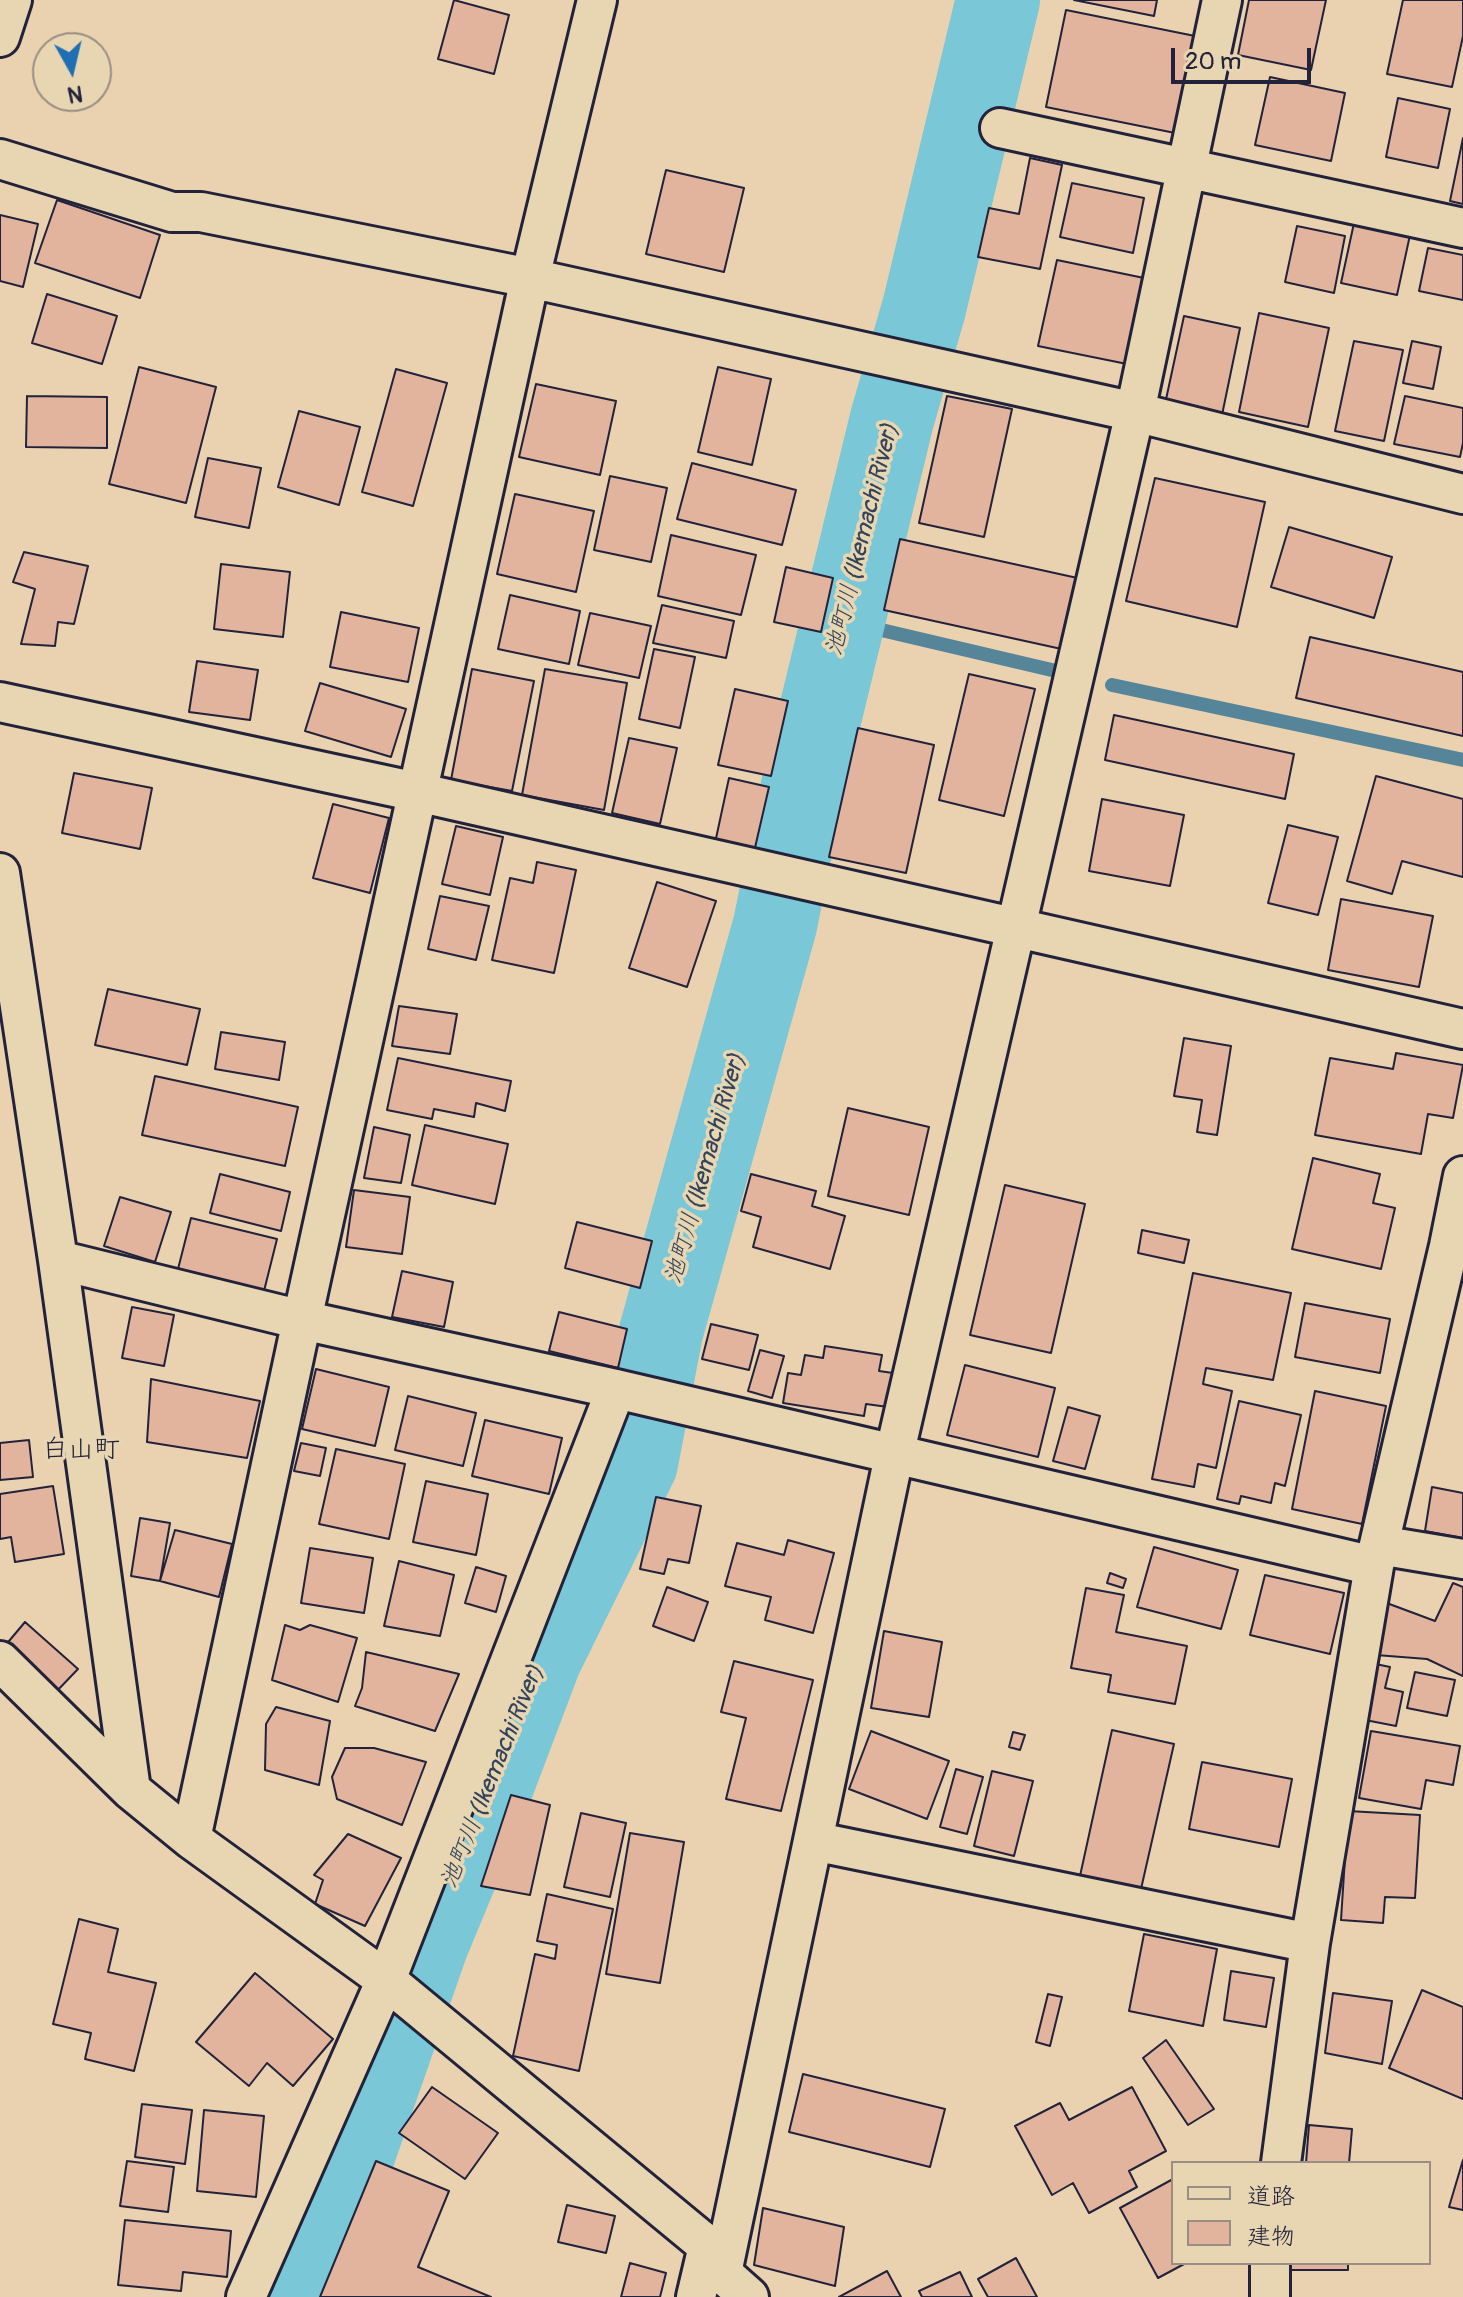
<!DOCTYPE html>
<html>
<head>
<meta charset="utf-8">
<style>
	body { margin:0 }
	#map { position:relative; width:1463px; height:2297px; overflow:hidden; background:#ead2b0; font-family:Pangolin,"Klee One",sans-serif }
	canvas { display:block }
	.legend { position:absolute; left:1171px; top:2161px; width:260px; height:104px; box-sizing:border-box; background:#e8d6b3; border:2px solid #998e83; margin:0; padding:10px 14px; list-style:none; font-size:24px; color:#22223b }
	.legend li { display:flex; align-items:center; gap:16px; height:40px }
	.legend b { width:40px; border:2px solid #998e83 }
	.north { position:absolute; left:32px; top:32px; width:80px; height:80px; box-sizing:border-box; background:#e8d6b3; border:2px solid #998e83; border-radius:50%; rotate:172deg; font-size:22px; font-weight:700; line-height:32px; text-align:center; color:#22223b }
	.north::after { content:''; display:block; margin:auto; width:28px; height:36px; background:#1f6fb2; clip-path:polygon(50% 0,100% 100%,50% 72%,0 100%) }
	.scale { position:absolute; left:1171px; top:48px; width:140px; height:36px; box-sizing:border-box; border:4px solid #22223b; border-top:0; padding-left:10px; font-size:24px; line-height:28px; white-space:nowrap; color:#22223b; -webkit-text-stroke:6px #e8d6b3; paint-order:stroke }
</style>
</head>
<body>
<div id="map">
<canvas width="1463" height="2297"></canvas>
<ul class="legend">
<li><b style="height:10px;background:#e8d6b3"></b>道路</li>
<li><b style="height:22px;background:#e2b39d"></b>建物</li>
</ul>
<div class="north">N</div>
<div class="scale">20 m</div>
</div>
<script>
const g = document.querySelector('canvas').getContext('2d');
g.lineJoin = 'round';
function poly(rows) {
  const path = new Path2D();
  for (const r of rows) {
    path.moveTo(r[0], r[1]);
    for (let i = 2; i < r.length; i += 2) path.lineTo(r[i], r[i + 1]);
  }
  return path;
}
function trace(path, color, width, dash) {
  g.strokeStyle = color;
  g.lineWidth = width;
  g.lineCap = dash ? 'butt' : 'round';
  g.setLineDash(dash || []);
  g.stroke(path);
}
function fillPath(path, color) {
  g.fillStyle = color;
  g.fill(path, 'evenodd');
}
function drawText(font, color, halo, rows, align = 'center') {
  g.font = font + ' Pangolin,"Klee One",sans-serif';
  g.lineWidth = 7;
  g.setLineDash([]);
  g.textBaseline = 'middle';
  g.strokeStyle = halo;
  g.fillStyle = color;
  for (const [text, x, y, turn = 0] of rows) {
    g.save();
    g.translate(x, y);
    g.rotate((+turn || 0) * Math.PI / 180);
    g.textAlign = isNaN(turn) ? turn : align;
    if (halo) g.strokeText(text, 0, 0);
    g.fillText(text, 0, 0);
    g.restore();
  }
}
const stream = poly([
	[843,621,1056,671],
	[1112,685,1463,760]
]);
const river = poly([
	[294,2297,328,2226,427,1943,487,1798,540,1658,636,1463,661,1332,775,925,804,781,892,419,924,308,998,0]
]);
const building = poly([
	[454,0,509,15,494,74,438,59,454,0],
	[1074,0,1157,0,1154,16,1074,0],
	[1249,0,1326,0,1311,70,1238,55,1249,0],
	[1403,0,1463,0,1463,36,1452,87,1387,74,1403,0],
	[1066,10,1200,37,1180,134,1046,107,1066,10],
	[1270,77,1345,93,1331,161,1255,145,1270,77],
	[1398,98,1450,109,1438,168,1386,157,1398,98],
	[1463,138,1463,204,1450,201,1463,138],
	[1030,158,1062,165,1040,269,978,257,989,208,1019,214,1030,158],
	[666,170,744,188,724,272,646,254,666,170],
	[1072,183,1144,198,1133,253,1060,237,1072,183],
	[57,200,160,235,140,298,35,263,57,200],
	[0,215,38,224,23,287,0,281,0,215],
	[1354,223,1410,235,1397,295,1341,283,1354,223],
	[1297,226,1345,236,1334,293,1285,282,1297,226],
	[1428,248,1463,255,1463,300,1419,291,1428,248],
	[1057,260,1144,278,1127,364,1038,346,1057,260],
	[47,294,117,316,102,364,32,343,47,294],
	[1259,313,1329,328,1308,427,1239,412,1259,313],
	[1184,316,1240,328,1222,415,1165,404,1184,316],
	[1354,341,1403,350,1384,441,1335,431,1354,341],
	[1412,341,1441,347,1433,389,1403,383,1412,341],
	[139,367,216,387,186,503,109,484,139,367],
	[718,367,771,379,752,465,698,452,718,367],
	[396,369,447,383,413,506,362,492,396,369],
	[536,384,616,401,600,475,519,457,536,384],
	[27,396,107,397,107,448,26,447,27,396],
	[947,396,1012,409,984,537,919,523,947,396],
	[1405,396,1463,408,1463,443,1460,457,1394,444,1405,396],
	[299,411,360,427,339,505,278,487,299,411],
	[208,458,261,468,249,528,195,517,208,458],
	[692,463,796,490,782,545,677,519,692,463],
	[610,476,667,488,651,562,594,550,610,476],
	[1155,478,1265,502,1237,627,1126,601,1155,478],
	[515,494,594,511,576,592,497,574,515,494],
	[1289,527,1392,557,1374,618,1271,587,1289,527],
	[671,535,756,555,741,615,658,596,671,535],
	[900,539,1082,579,1066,650,884,610,900,539],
	[24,552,88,566,74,624,58,622,55,646,21,644,35,589,13,582,24,552],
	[221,564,290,572,283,637,214,629,221,564],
	[786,567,833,578,821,632,774,622,786,567],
	[510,595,580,611,569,664,498,649,510,595],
	[662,605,734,621,726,658,653,643,662,605],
	[341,612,419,628,408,682,330,667,341,612],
	[590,613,651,626,639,678,578,665,590,613],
	[1310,637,1463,672,1463,736,1296,698,1310,637],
	[654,649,695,657,680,728,639,719,654,649],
	[197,661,258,670,250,720,189,712,197,661],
	[472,669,534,681,512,791,451,780,472,669],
	[545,669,627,683,604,810,522,795,545,669],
	[969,674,1035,689,1004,816,939,800,969,674],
	[320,683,406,709,391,757,305,731,320,683],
	[735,689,788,701,771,776,718,765,735,689],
	[1114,715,1294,754,1285,799,1105,760,1114,715],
	[858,728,934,745,906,873,829,857,858,728],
	[629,738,677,748,660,824,612,813,629,738],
	[74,773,152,788,140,849,62,833,74,773],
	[1376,776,1463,799,1463,877,1402,861,1392,894,1347,881,1376,776],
	[729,778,769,787,754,852,715,843,729,778],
	[1102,799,1184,815,1170,886,1089,871,1102,799],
	[333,804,389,818,370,893,313,878,333,804],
	[1288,825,1338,837,1318,915,1268,903,1288,825],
	[456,826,503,837,490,895,442,884,456,826],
	[537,862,576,870,554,973,492,960,510,878,533,883,537,862],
	[657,882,716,901,687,987,629,968,657,882],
	[440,896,489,906,476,960,428,949,440,896],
	[1341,899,1433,916,1419,987,1328,970,1341,899],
	[108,989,200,1009,187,1065,95,1045,108,989],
	[399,1006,457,1014,450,1054,392,1046,399,1006],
	[221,1032,285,1042,279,1080,215,1069,221,1032],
	[1184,1038,1231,1046,1217,1135,1197,1132,1202,1100,1174,1096,1184,1038],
	[1396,1053,1463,1065,1453,1118,1428,1114,1421,1154,1315,1135,1330,1058,1393,1069,1396,1053],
	[398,1058,511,1081,505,1111,476,1103,474,1117,434,1109,432,1119,387,1110,398,1058],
	[155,1076,298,1107,285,1166,142,1135,155,1076],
	[848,1108,929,1127,909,1215,828,1196,848,1108],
	[425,1125,508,1144,495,1204,412,1185,425,1125],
	[374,1127,410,1135,401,1183,364,1178,374,1127],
	[1313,1158,1380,1174,1373,1203,1395,1208,1381,1269,1292,1249,1313,1158],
	[220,1174,290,1192,281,1231,210,1213,220,1174],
	[751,1174,816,1191,812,1206,845,1216,830,1269,753,1247,761,1217,741,1211,751,1174],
	[1005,1185,1085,1204,1051,1353,970,1335,1005,1185],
	[354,1190,410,1197,402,1254,346,1247,354,1190],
	[120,1197,171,1212,155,1262,104,1246,120,1197],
	[191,1218,277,1239,264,1291,178,1269,191,1218],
	[577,1222,652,1241,640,1288,565,1268,577,1222],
	[1142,1230,1189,1240,1184,1263,1138,1253,1142,1230],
	[402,1271,453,1282,444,1327,392,1317,402,1271],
	[1193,1273,1291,1293,1273,1380,1206,1368,1203,1384,1232,1391,1216,1468,1198,1464,1194,1487,1152,1479,1193,1273],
	[1305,1303,1390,1319,1380,1373,1295,1357,1305,1303],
	[132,1307,174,1315,164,1366,122,1358,132,1307],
	[559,1312,627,1329,618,1368,549,1351,559,1312],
	[711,1324,758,1335,749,1370,702,1359,711,1324],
	[825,1346,882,1355,879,1371,893,1373,888,1407,866,1404,864,1416,783,1403,788,1373,801,1375,805,1355,823,1358,825,1346],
	[760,1350,784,1356,772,1398,748,1391,760,1350],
	[965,1365,1055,1388,1038,1457,947,1435,965,1365],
	[316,1369,389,1387,375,1446,302,1429,316,1369],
	[151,1379,260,1401,247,1458,147,1442,151,1379],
	[1315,1391,1386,1406,1362,1524,1292,1509,1315,1391],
	[408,1396,476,1413,463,1466,395,1450,408,1396],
	[1239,1401,1301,1415,1285,1486,1275,1483,1271,1503,1241,1496,1239,1504,1217,1499,1239,1401],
	[1068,1407,1100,1416,1085,1469,1053,1461,1068,1407],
	[485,1420,562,1438,549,1494,472,1476,485,1420],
	[29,1440,33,1477,0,1480,0,1443,29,1440],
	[301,1443,326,1448,320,1476,294,1471,301,1443],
	[336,1449,405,1464,389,1539,319,1524,336,1449],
	[426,1481,488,1494,476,1555,413,1542,426,1481],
	[53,1486,64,1554,15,1562,11,1537,0,1539,0,1494,53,1486],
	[1432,1487,1463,1493,1463,1538,1425,1531,1432,1487],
	[656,1497,701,1506,689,1563,668,1559,664,1574,640,1569,656,1497],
	[140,1518,170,1523,160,1581,131,1576,140,1518],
	[175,1530,232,1544,219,1597,160,1581,175,1530],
	[788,1540,834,1553,813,1633,765,1620,771,1597,725,1586,737,1543,784,1555,788,1540],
	[1154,1547,1238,1570,1221,1629,1137,1607,1154,1547],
	[310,1548,373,1558,364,1613,301,1603,310,1548],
	[399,1561,454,1575,440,1636,384,1626,399,1561],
	[476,1567,506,1576,496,1612,465,1603,476,1567],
	[1110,1573,1126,1579,1123,1588,1107,1583,1110,1573],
	[1265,1575,1344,1593,1330,1654,1250,1635,1265,1575],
	[1453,1583,1463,1587,1463,1676,1427,1659,1376,1655,1384,1602,1435,1621,1453,1583],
	[667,1587,708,1602,694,1641,653,1626,667,1587],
	[1086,1588,1124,1595,1116,1632,1187,1646,1175,1704,1108,1692,1111,1675,1071,1668,1086,1588],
	[25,1622,78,1669,54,1694,4,1647,25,1622],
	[285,1625,300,1630,310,1625,357,1638,338,1702,272,1680,285,1625],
	[884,1631,942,1642,929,1717,871,1708,884,1631],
	[366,1652,459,1674,435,1731,355,1706,362,1688,366,1652],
	[734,1661,813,1680,781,1811,726,1799,746,1718,721,1712,734,1661],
	[1371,1663,1390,1667,1385,1688,1403,1692,1396,1726,1360,1719,1371,1663],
	[1415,1672,1455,1680,1447,1716,1407,1708,1415,1672],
	[276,1707,330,1721,319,1785,265,1770,266,1724,276,1707],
	[1112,1730,1174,1744,1141,1889,1080,1876,1112,1730],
	[871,1731,949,1761,927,1819,849,1789,871,1731],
	[1371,1731,1460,1746,1453,1785,1426,1780,1421,1809,1359,1798,1371,1731],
	[1013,1732,1025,1735,1020,1750,1009,1747,1013,1732],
	[345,1748,374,1748,426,1762,402,1825,337,1799,332,1777,345,1748],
	[1202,1762,1292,1779,1279,1847,1189,1829,1202,1762],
	[956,1769,983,1777,967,1834,940,1827,956,1769],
	[992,1771,1033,1781,1014,1856,974,1846,992,1771],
	[511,1795,550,1805,530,1895,481,1886,511,1795],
	[1348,1811,1420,1815,1415,1898,1385,1897,1383,1923,1341,1920,1348,1811],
	[581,1813,626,1823,610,1897,564,1887,581,1813],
	[630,1833,684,1842,660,1983,606,1974,630,1833],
	[348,1834,401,1858,365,1926,315,1904,323,1880,314,1875,348,1834],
	[547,1894,613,1909,579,2071,513,2056,535,1954,555,1959,557,1945,537,1941,547,1894],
	[79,1919,118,1929,108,1972,156,1983,134,2071,85,2059,91,2033,53,2024,79,1919],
	[1144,1934,1217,1949,1203,2026,1129,2011,1144,1934],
	[1231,1971,1274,1978,1266,2027,1224,2020,1231,1971],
	[255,1973,333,2039,293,2086,267,2063,249,2086,196,2042,255,1973],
	[1422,1990,1463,2007,1463,2099,1389,2068,1422,1990],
	[1333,1993,1392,2001,1382,2064,1325,2053,1333,1993],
	[1048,1994,1062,1997,1050,2046,1036,2042,1048,1994],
	[1166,2040,1214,2109,1188,2125,1143,2058,1166,2040],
	[803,2074,945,2109,930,2167,789,2132,803,2074],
	[432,2087,498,2133,465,2179,399,2133,432,2087],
	[1132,2087,1166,2151,1129,2171,1137,2187,1089,2213,1073,2183,1052,2195,1015,2126,1060,2103,1069,2120,1132,2087],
	[142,2104,192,2110,185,2164,135,2157,142,2104],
	[204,2110,264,2116,256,2197,197,2191,204,2110],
	[1309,2125,1352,2129,1349,2163,1306,2163,1309,2125],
	[1463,2160,1463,2210,1449,2207,1463,2160],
	[127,2161,174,2167,168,2212,120,2206,127,2161],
	[376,2161,449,2191,418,2267,491,2297,320,2297,376,2161],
	[1173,2179,1173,2263,1186,2263,1158,2278,1120,2208,1173,2179],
	[567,2205,615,2216,606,2253,558,2242,567,2205],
	[763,2208,844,2227,835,2286,754,2265,763,2208],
	[125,2220,231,2231,227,2277,183,2272,181,2291,118,2285,125,2220],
	[1016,2258,1037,2297,988,2297,978,2279,1016,2258],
	[630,2263,666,2273,660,2297,621,2297,630,2263],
	[1289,2263,1348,2263,1348,2270,1287,2270,1289,2263],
	[887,2271,901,2297,839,2297,887,2271],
	[960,2272,972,2297,922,2297,919,2291,960,2272]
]);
const minor = poly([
	[0,37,12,0],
	[1000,128,1463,228],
	[0,159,172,212,201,212,530,278,1135,412,1463,494],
	[0,702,417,792,1463,1029],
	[0,873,58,1260,131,1790],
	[58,1260,302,1320,616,1389,1374,1566],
	[1379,1545,1463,1559],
	[0,1661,131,1790,191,1839,386,1980,708,2246,722,2273,749,2297],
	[191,1839,302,1320,530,278,597,0],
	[813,1841,1310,1943],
	[1281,2163,1310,1943,1374,1566,1449,1246,1463,1176],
	[722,2273,894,1456,1135,412,1222,0],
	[246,2297,386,1980,616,1389],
	[696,2297,708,2246],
	[1270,2297,1270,2263]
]);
const waterNames = [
	["池町川 (Ikemachi River)",863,540,-76],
	["池町川 (Ikemachi River)",706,1169,-74],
	["池町川 (Ikemachi River)",493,1777,-68]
];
const quarterNames = [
	["白山町",81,1450]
];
trace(stream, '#568599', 14);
trace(river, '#79c7d7', 84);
fillPath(building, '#e2b39d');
trace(building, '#22223b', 2);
trace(minor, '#22223b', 44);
trace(minor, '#e8d6b3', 38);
drawText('italic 24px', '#33435a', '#e8d6b3', waterNames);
drawText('26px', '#22223b', '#e8d6b3', quarterNames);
</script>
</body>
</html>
